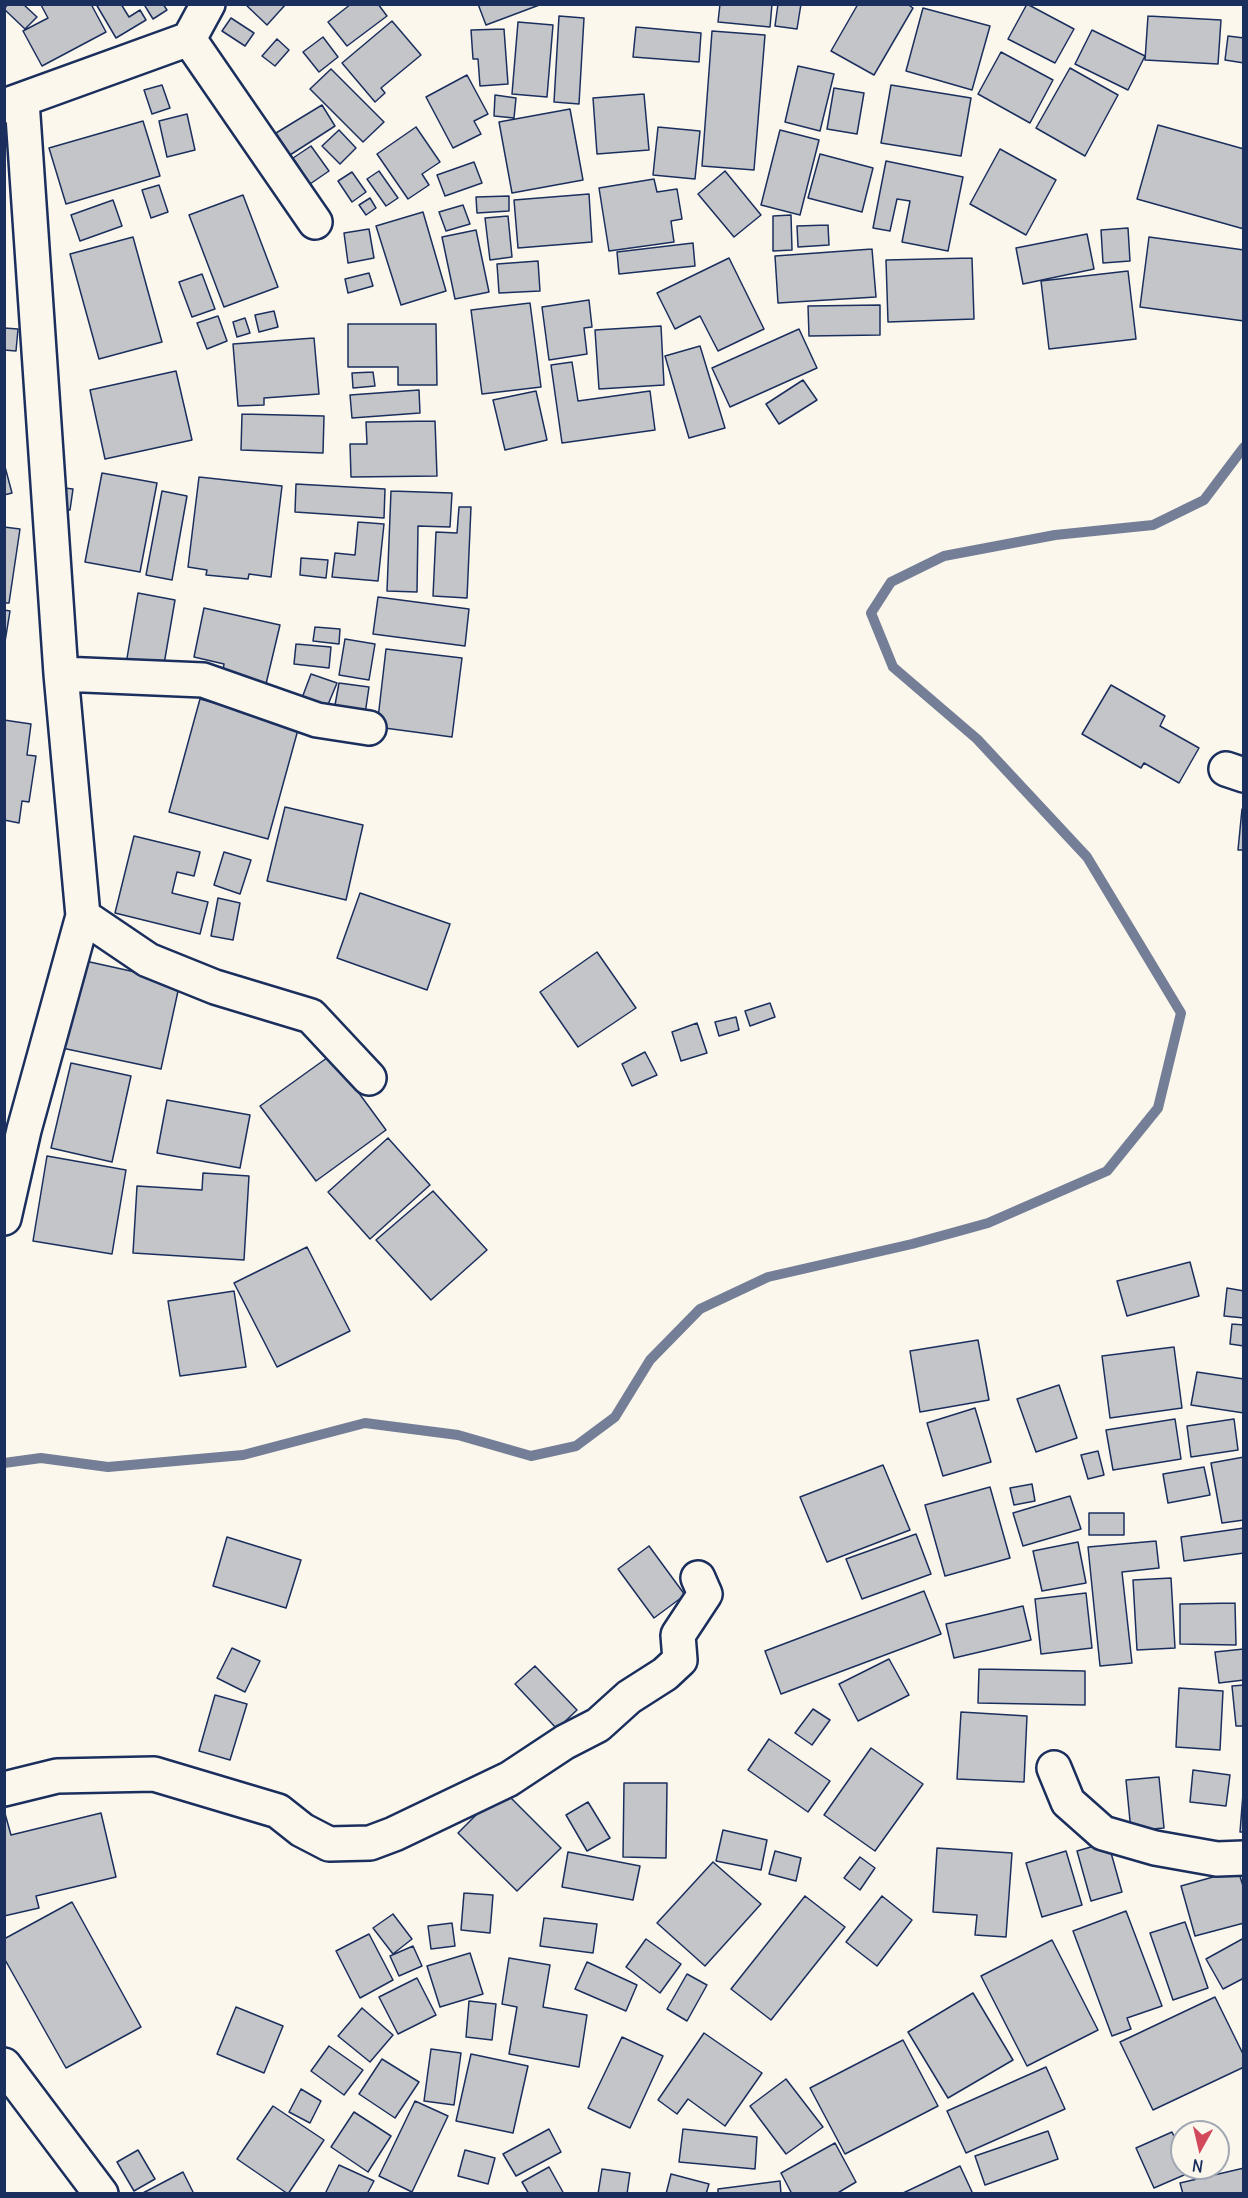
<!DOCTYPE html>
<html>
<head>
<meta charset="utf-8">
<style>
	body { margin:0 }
	#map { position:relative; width:1248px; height:2198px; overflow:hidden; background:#fbf7ec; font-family:Delius,sans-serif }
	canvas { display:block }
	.frame { position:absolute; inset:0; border:6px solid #1b2f5e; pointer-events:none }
	.north { position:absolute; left:1170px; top:2120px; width:60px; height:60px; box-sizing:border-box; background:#fbf7ec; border:2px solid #a1a7b3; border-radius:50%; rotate:188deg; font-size:16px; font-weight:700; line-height:24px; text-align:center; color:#1b2f5e }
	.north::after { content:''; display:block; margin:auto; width:21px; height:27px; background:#d1495b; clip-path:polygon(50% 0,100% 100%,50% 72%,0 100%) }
</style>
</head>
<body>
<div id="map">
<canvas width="1248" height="2198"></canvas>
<div class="frame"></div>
<div class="north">N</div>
</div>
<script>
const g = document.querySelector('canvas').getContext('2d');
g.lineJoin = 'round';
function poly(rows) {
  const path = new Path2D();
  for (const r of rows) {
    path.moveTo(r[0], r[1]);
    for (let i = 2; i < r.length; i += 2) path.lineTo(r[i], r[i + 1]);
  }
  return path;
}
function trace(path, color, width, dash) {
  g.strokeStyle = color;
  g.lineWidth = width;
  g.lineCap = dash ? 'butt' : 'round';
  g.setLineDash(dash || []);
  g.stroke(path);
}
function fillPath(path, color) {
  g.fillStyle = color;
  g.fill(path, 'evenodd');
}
const stream = poly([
	[4,1463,41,1458,108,1467,243,1455,365,1423,458,1435,531,1456,576,1446,615,1417,650,1360,700,1309,768,1277,912,1244,988,1223,1107,1171,1158,1108,1181,1013,1087,857,977,739,893,667,871,613,891,582,944,556,1055,535,1153,525,1204,500,1244,447]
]);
const building = poly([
	[8,4,23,4,37,17,25,29,4,9,8,4],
	[91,4,106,32,42,66,23,31,48,18,41,5,91,4],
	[96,4,121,4,129,17,140,10,146,20,116,38,96,4],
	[148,4,163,4,167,10,153,19,145,6,148,4],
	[245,4,286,4,267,25,245,4],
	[351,4,378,4,387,16,347,46,328,22,351,4],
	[478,4,542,4,486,25,478,4],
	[720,4,772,4,770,27,718,22,720,4],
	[778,4,801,4,797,29,775,26,778,4],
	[858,4,907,4,913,8,874,75,831,51,858,4],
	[1027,4,1074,29,1055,63,1008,39,1027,4],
	[923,8,990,26,972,90,906,71,923,8],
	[559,16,584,18,579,104,554,102,559,16],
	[1148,16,1221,20,1218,64,1145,60,1148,16],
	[231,18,254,33,245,46,222,31,231,18],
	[392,21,421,55,381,88,385,93,375,102,342,63,392,21],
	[518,22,553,25,547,97,512,94,518,22],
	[636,27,701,33,699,62,633,57,636,27],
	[504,29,508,84,480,86,478,59,473,59,471,30,504,29],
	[1092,30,1145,56,1128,90,1075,64,1092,30],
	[712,31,765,35,754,170,702,166,712,31],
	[1228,36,1244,38,1244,63,1225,60,1228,36],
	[323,37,338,57,319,72,303,52,323,37],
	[277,39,289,50,275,66,262,56,277,39],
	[1001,52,1053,80,1030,123,978,94,1001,52],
	[798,66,834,74,820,131,785,122,798,66],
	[1070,68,1118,95,1085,156,1036,128,1070,68],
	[331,69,384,122,363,142,310,89,331,69],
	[467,75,488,114,474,121,481,134,453,148,426,97,467,75],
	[162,85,170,108,152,114,144,90,162,85],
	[891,85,971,98,961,156,881,143,891,85],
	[834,88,864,93,857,134,827,129,834,88],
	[644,94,649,150,597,154,593,98,644,94],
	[495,95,516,98,514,118,494,116,495,95],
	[322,105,335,126,290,155,276,133,322,105],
	[570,109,583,180,512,193,499,122,570,109],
	[187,114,195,150,167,157,159,121,187,114],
	[143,121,160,176,66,204,49,148,143,121],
	[1158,125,1244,149,1244,229,1137,199,1158,125],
	[416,127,440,162,422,174,429,185,408,199,377,154,416,127],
	[658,127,700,131,695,179,653,175,658,127],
	[339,130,356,148,340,164,322,146,339,130],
	[780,130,819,140,800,215,761,205,780,130],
	[311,146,329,171,310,184,293,158,311,146],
	[1000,149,1056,180,1026,235,970,204,1000,149],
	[820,154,873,168,862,212,808,198,820,154],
	[886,161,963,177,948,251,902,242,910,201,897,199,890,231,873,228,886,161],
	[474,162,482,183,445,196,437,175,474,162],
	[379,171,398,198,386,206,367,179,379,171],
	[725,171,761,215,734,237,698,194,725,171],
	[352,172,366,192,352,202,338,181,352,172],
	[654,179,657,192,677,189,682,219,671,221,674,242,609,251,599,188,654,179],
	[159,185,168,212,151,218,142,190,159,185],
	[589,194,592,242,518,248,514,200,589,194],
	[243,195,278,287,224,307,189,215,243,195],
	[509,196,509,211,477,213,476,197,509,196],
	[370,198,376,208,366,215,359,205,370,198],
	[113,200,122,226,80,241,71,215,113,200],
	[463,205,470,224,446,231,439,212,463,205],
	[423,212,446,291,401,305,376,226,423,212],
	[791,215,792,250,773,251,773,216,791,215],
	[508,216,512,257,490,260,485,218,508,216],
	[828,225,829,245,798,247,797,226,828,225],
	[1128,228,1130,261,1103,263,1101,230,1128,228],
	[369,229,374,258,348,263,344,233,369,229],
	[476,230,489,292,455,299,442,237,476,230],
	[1087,234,1094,269,1023,284,1016,248,1087,234],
	[133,237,162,342,99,359,70,254,133,237],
	[1149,237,1244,250,1244,321,1140,307,1149,237],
	[693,243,695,266,619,274,617,252,693,243],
	[872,249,876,297,778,303,775,256,872,249],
	[729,258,764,329,718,351,700,316,675,329,657,293,729,258],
	[972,258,974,319,888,322,886,260,972,258],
	[538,261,540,291,499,293,497,264,538,261],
	[1128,271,1136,339,1049,349,1041,281,1128,271],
	[369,273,373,286,348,293,345,279,369,273],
	[202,274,215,309,192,317,179,282,202,274],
	[589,300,592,327,584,328,587,354,549,360,542,307,589,300],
	[530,303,541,387,482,394,471,310,530,303],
	[880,305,880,335,809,336,808,306,880,305],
	[274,311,278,327,259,332,255,315,274,311],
	[218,316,227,341,207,349,197,323,218,316],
	[245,318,250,333,237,337,233,322,245,318],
	[348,324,436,324,437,385,398,385,398,367,348,367,348,324],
	[661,326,664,385,599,389,595,330,661,326],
	[4,328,18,329,16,351,4,350,4,328],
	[799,329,817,368,730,407,712,368,799,329],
	[314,338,319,394,264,398,264,405,238,406,233,344,314,338],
	[700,346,725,428,689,438,665,356,700,346],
	[572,362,578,401,650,391,655,430,562,443,551,365,572,362],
	[176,371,192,440,105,459,90,390,176,371],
	[373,372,375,386,353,388,352,373,373,372],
	[803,380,817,400,779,424,766,404,803,380],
	[419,390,420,413,352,418,350,395,419,390],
	[536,391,547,440,505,450,493,400,536,391],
	[242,414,324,416,323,453,241,450,242,414],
	[435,421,437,476,351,477,350,444,367,444,366,422,435,421],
	[4,463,12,493,4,495,4,463],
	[102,473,157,483,140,572,85,562,102,473],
	[199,477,282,486,271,577,249,574,248,579,206,575,207,570,188,567,199,477],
	[296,484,385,489,384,518,295,512,296,484],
	[56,487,73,489,70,510,53,508,56,487],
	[162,491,187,496,172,580,146,575,162,491],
	[391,491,452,493,450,527,418,526,417,592,387,591,391,491],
	[459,507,471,507,467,598,433,596,436,532,457,533,459,507],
	[358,522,384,524,378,581,332,577,335,553,355,555,358,522],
	[4,527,20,529,9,603,4,603,4,527],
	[301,558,328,560,326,578,300,575,301,558],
	[138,593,175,600,162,676,125,670,138,593],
	[378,597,469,609,465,646,373,634,378,597],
	[204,608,280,625,266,684,222,675,224,664,194,657,204,608],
	[4,610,10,611,4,648,4,610],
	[315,627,340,629,339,644,313,641,315,627],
	[345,639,375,644,369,680,339,675,345,639],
	[296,644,331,647,329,668,294,664,296,644],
	[386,649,462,658,452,737,377,727,386,649],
	[311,674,337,683,327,707,302,698,311,674],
	[339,683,369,687,364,721,333,716,339,683],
	[1111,685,1165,716,1160,726,1199,748,1179,783,1144,763,1141,768,1082,734,1111,685],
	[200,699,299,726,268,839,169,812,200,699],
	[4,720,31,724,27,755,36,756,29,802,22,801,19,823,4,820,4,720],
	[285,807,363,825,346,900,267,881,285,807],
	[1242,809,1244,810,1244,850,1238,850,1242,809],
	[134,836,200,852,194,876,177,872,172,893,208,902,200,934,115,913,134,836],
	[224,852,251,860,240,894,214,885,224,852],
	[360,893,450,924,427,990,337,958,360,893],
	[218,898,240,903,233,940,211,936,218,898],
	[597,952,636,1008,578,1047,540,992,597,952],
	[81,960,180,982,161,1069,62,1048,81,960],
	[770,1003,775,1017,750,1026,745,1011,770,1003],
	[736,1017,739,1030,719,1036,715,1022,736,1017],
	[697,1023,707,1053,681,1061,672,1032,697,1023],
	[645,1052,657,1075,632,1086,622,1064,645,1052],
	[331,1055,386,1130,316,1181,260,1106,331,1055],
	[71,1063,131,1076,112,1162,51,1148,71,1063],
	[167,1100,250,1115,240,1168,157,1153,167,1100],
	[388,1138,430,1185,370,1239,328,1192,388,1138],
	[47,1156,126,1170,112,1254,33,1241,47,1156],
	[203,1173,249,1176,244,1260,133,1253,137,1186,202,1190,203,1173],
	[433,1191,487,1250,431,1300,376,1240,433,1191],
	[307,1247,350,1331,277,1367,234,1283,307,1247],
	[1190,1262,1199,1296,1127,1316,1117,1281,1190,1262],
	[1227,1288,1244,1291,1244,1318,1224,1316,1227,1288],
	[234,1291,246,1367,180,1376,168,1301,234,1291],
	[1232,1324,1244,1325,1244,1346,1230,1344,1232,1324],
	[978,1340,989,1400,920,1412,910,1351,978,1340],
	[1174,1347,1182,1408,1110,1418,1102,1356,1174,1347],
	[1197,1372,1244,1379,1244,1413,1191,1405,1197,1372],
	[1059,1385,1077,1438,1036,1452,1017,1399,1059,1385],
	[975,1408,991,1462,943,1476,927,1423,975,1408],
	[1175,1419,1181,1459,1113,1470,1106,1430,1175,1419],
	[1234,1419,1238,1450,1191,1457,1187,1426,1234,1419],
	[1098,1451,1104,1475,1088,1479,1081,1455,1098,1451],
	[1244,1457,1244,1520,1222,1523,1211,1463,1244,1457],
	[883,1465,910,1530,827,1562,800,1497,883,1465],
	[1204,1467,1210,1495,1168,1503,1163,1474,1204,1467],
	[1032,1484,1035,1501,1014,1505,1010,1488,1032,1484],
	[990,1487,1010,1558,945,1576,925,1505,990,1487],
	[1070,1496,1081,1529,1023,1546,1013,1513,1070,1496],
	[1089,1513,1124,1513,1124,1535,1089,1535,1089,1513],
	[1244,1528,1244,1553,1184,1561,1181,1537,1244,1528],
	[916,1534,931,1574,862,1599,846,1559,916,1534],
	[227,1537,301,1560,286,1608,213,1586,227,1537],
	[1156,1541,1159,1568,1122,1572,1132,1663,1100,1666,1088,1547,1156,1541],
	[1078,1542,1086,1583,1042,1591,1033,1551,1078,1542],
	[649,1546,685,1595,654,1618,618,1569,649,1546],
	[1171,1578,1175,1648,1137,1650,1133,1580,1171,1578],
	[924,1591,941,1634,781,1694,765,1651,924,1591],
	[1086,1593,1092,1648,1041,1654,1035,1599,1086,1593],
	[1235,1603,1236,1645,1180,1644,1180,1604,1235,1603],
	[1023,1606,1031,1640,954,1658,946,1624,1023,1606],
	[232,1648,260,1661,245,1692,217,1678,232,1648],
	[1244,1649,1244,1680,1219,1683,1215,1652,1244,1649],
	[889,1659,909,1695,858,1721,839,1684,889,1659],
	[535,1666,577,1710,557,1729,515,1684,535,1666],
	[979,1669,1085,1671,1085,1705,978,1703,979,1669],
	[1244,1685,1244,1726,1236,1726,1232,1686,1244,1685],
	[1179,1688,1223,1691,1220,1750,1176,1747,1179,1688],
	[215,1695,247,1704,230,1760,199,1751,215,1695],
	[813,1709,830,1720,812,1745,795,1733,813,1709],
	[961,1712,1027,1716,1024,1782,957,1779,961,1712],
	[769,1739,830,1781,808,1812,748,1770,769,1739],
	[871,1748,923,1784,875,1851,824,1815,871,1748],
	[1193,1770,1230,1775,1226,1806,1190,1802,1193,1770],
	[1159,1777,1164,1828,1131,1831,1126,1780,1159,1777],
	[1244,1781,1244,1832,1240,1832,1244,1781],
	[624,1783,667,1783,666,1858,623,1857,624,1783],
	[502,1789,561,1848,517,1891,458,1833,502,1789],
	[588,1802,610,1838,587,1851,566,1815,588,1802],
	[4,1810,11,1835,101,1813,116,1877,36,1896,39,1908,4,1916,4,1810],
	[723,1830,767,1840,761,1870,716,1861,723,1830],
	[1108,1842,1122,1892,1091,1901,1077,1851,1108,1842],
	[937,1848,1012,1853,1006,1937,975,1935,977,1915,933,1912,937,1848],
	[775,1851,801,1858,796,1881,769,1874,775,1851],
	[1066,1851,1082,1905,1042,1917,1026,1863,1066,1851],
	[568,1852,640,1866,633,1900,562,1887,568,1852],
	[860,1857,875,1868,860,1890,844,1878,860,1857],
	[713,1862,761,1904,705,1966,657,1923,713,1862],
	[1238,1870,1244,1889,1244,1923,1195,1936,1181,1886,1238,1870],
	[464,1893,493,1895,490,1933,461,1930,464,1893],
	[805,1896,845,1927,771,2020,731,1989,805,1896],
	[882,1896,912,1920,877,1966,846,1942,882,1896],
	[72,1902,141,2027,66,2068,4,1958,4,1939,72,1902],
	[1126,1911,1162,2006,1127,2018,1131,2029,1112,2036,1073,1931,1126,1911],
	[393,1914,412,1939,393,1954,373,1928,393,1914],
	[544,1918,597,1924,593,1953,540,1946,544,1918],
	[1185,1922,1208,1988,1173,2000,1150,1933,1185,1922],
	[452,1923,455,1946,431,1949,428,1926,452,1923],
	[369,1934,393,1980,360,1998,336,1951,369,1934],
	[1244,1938,1244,1978,1223,1989,1206,1959,1244,1938],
	[646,1939,681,1964,660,1993,626,1967,646,1939],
	[1052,1940,1098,2030,1027,2066,981,1976,1052,1940],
	[413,1946,422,1966,399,1976,390,1956,413,1946],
	[470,1953,483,1994,440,2007,427,1966,470,1953],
	[509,1958,550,1965,543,2007,587,2015,579,2067,509,2054,517,2007,502,2004,509,1958],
	[587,1962,637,1985,626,2011,575,1989,587,1962],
	[687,1974,707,1985,687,2021,667,2009,687,1974],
	[417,1978,436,2015,398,2034,379,1997,417,1978],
	[973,1993,1013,2060,948,2098,908,2032,973,1993],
	[1215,1997,1244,2056,1244,2067,1153,2110,1120,2042,1215,1997],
	[469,2001,496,2004,492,2040,466,2037,469,2001],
	[236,2007,283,2026,264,2073,217,2054,236,2007],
	[362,2008,393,2035,370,2062,338,2036,362,2008],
	[704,2033,762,2073,725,2126,688,2099,677,2114,658,2100,704,2033],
	[622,2037,663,2056,630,2128,588,2108,622,2037],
	[903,2040,938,2106,845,2154,810,2088,903,2040],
	[329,2046,363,2070,344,2095,311,2071,329,2046],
	[431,2049,461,2053,454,2105,424,2101,431,2049],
	[471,2054,528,2066,513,2133,456,2121,471,2054],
	[382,2059,419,2082,395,2118,359,2094,382,2059],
	[1046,2067,1065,2109,966,2153,947,2111,1046,2067],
	[786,2079,823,2127,786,2154,750,2106,786,2079],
	[301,2089,321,2101,310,2123,289,2112,301,2089],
	[415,2101,448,2116,412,2192,379,2176,415,2101],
	[273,2106,324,2140,288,2194,237,2159,273,2106],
	[354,2112,391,2136,368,2172,331,2147,354,2112],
	[549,2129,561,2152,516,2176,503,2154,549,2129],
	[683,2129,757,2137,755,2169,679,2162,683,2129],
	[1048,2131,1058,2159,985,2185,975,2156,1048,2131],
	[1172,2132,1182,2153,1182,2168,1189,2168,1191,2172,1154,2188,1136,2148,1172,2132],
	[835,2143,856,2182,836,2194,792,2194,781,2173,835,2143],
	[138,2150,155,2179,134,2191,117,2162,138,2150],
	[465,2150,495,2158,488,2184,458,2176,465,2150],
	[339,2165,374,2181,367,2194,325,2194,339,2165],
	[960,2166,973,2194,901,2194,960,2166],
	[549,2167,564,2194,529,2194,522,2182,549,2167],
	[1244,2168,1244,2194,1183,2194,1180,2183,1244,2168],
	[602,2169,630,2173,627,2194,598,2194,602,2169],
	[183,2172,194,2194,141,2194,183,2172],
	[671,2174,709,2184,706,2194,666,2194,671,2174],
	[780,2181,781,2194,718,2194,718,2189,780,2181]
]);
const minor = poly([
	[189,39,315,222],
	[4,106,189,39,208,4],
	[61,674,203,680,317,720,369,728],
	[1226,769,1244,775],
	[83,916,148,960,215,987,311,1016,369,1078],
	[4,1218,24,1130,83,916,61,674,22,101],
	[1054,1768,1068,1802,1103,1833,1155,1848,1217,1859,1244,1858],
	[4,1789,57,1776,154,1774,278,1811,302,1830,329,1844,370,1843,394,1834,509,1779,565,1742,598,1725,629,1697,665,1674,680,1660,678,1635,705,1594,698,1578],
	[4,2065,101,2194]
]);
trace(stream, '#747e96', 10);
fillPath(building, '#c3c5c9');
trace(building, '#1b2f5e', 1.5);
trace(minor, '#1b2f5e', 38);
trace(minor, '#fbf7ec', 33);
</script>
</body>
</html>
